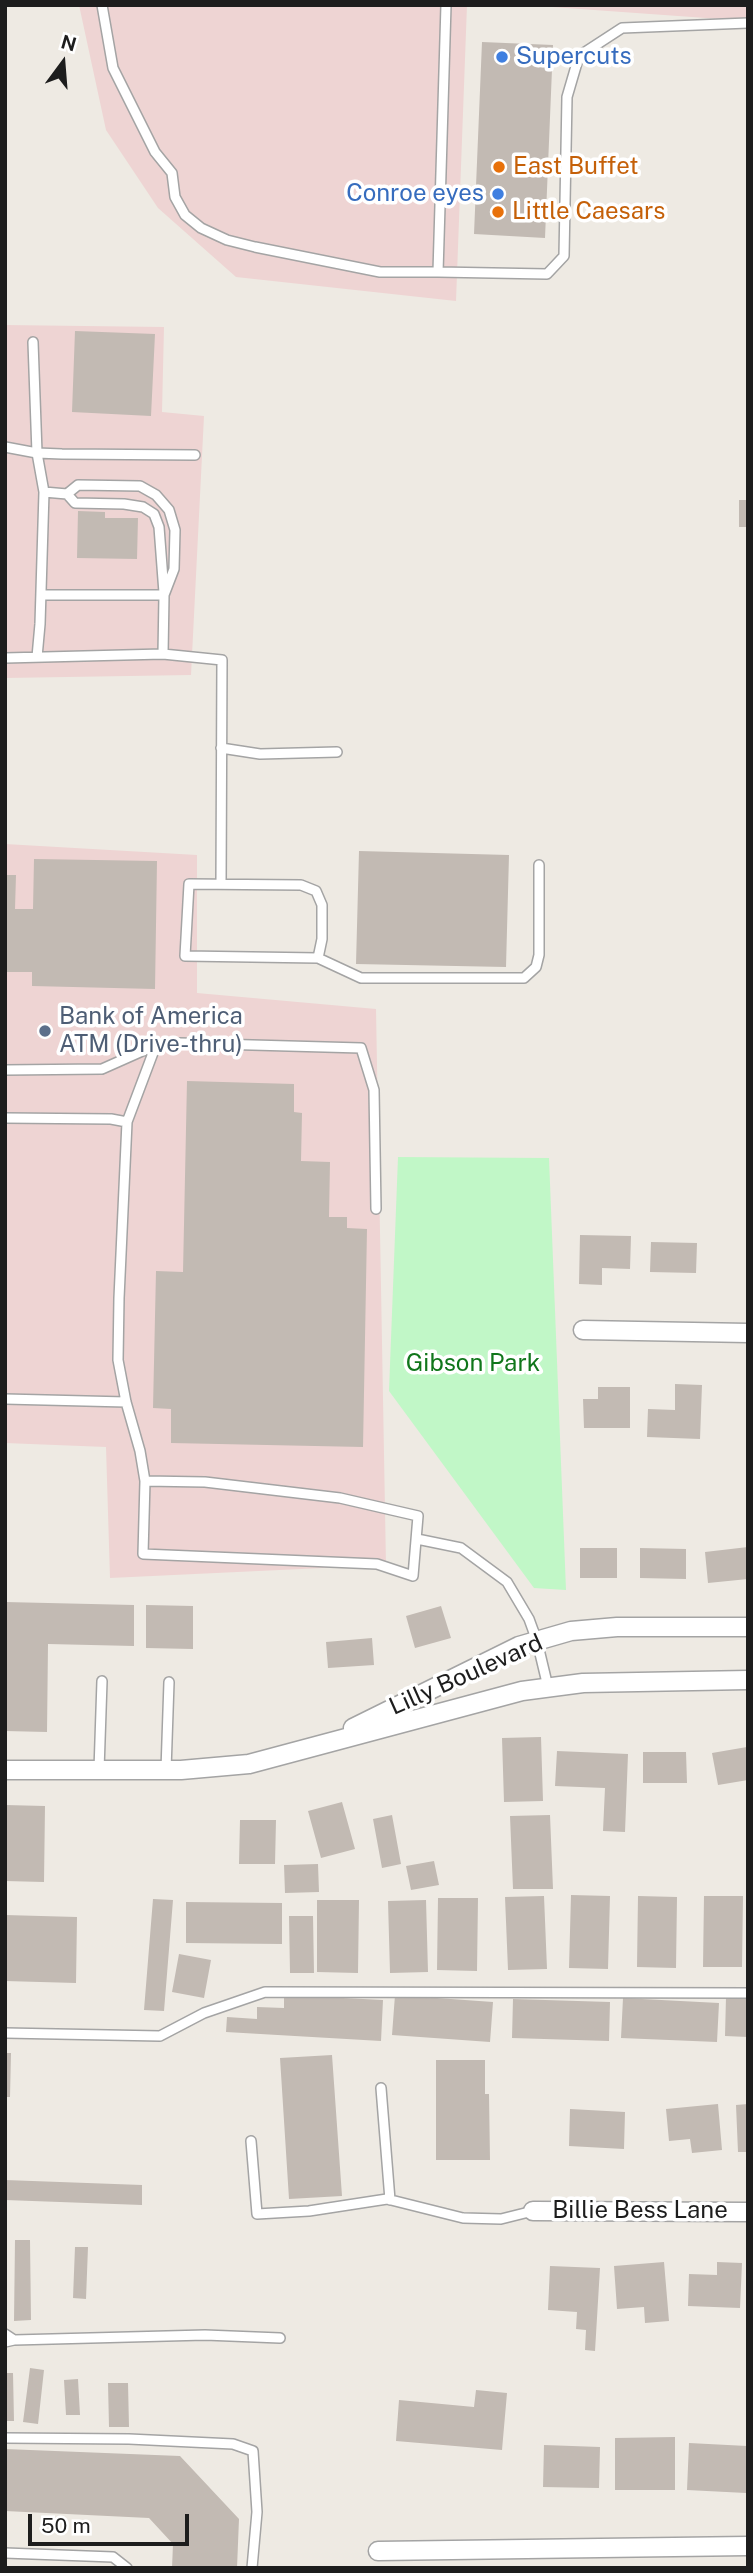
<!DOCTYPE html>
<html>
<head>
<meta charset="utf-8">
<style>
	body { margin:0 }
	#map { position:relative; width:753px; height:2573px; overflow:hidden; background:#eeeae3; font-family:"Public Sans",sans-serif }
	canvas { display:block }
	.frame { position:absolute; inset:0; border:7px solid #1d1d1d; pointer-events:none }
	.north { position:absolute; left:28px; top:28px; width:70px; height:70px; -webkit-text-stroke:5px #fff; paint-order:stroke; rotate:16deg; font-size:19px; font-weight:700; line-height:28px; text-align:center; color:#1d1d1d }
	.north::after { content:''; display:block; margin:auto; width:24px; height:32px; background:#1d1d1d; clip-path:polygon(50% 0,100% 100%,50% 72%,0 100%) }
	.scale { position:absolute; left:28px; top:2514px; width:161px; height:32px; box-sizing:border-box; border:4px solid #1d1d1d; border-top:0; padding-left:9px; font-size:21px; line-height:24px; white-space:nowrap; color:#1d1d1d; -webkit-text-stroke:5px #fff; paint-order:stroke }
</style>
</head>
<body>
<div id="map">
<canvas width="753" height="2573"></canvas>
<div class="frame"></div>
<div class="north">N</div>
<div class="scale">50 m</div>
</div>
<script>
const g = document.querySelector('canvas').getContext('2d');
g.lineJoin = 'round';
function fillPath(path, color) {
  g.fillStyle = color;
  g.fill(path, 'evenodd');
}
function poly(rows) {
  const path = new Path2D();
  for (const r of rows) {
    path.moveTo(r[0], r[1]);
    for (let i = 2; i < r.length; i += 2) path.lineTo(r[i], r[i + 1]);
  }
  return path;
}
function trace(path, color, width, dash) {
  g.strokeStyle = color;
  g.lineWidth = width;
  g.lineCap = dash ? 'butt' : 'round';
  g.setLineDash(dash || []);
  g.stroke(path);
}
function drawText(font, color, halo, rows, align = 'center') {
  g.font = font + ' "Public Sans",sans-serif';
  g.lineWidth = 7;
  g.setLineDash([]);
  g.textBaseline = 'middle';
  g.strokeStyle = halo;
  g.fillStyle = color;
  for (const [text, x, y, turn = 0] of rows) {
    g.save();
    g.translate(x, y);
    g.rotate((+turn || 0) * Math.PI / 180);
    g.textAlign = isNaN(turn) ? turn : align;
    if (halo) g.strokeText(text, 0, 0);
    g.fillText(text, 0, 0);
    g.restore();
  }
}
const commercial = poly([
	[79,5,467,5,456,301,236,277,158,208,106,130],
	[524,5,748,5,748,21],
	[5,325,164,327,162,412,204,416,191,675,5,678],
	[5,844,197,855,197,993,376,1009,386,1565,110,1578,106,1447,5,1443]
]);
const park = poly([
	[398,1157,549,1158,566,1590,534,1588,389,1391]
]);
const building = poly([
	[482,42,553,45,545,238,474,234],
	[75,331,155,334,151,416,72,412],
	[739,500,748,500,748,527,739,527],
	[78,511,105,512,105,518,138,518,137,559,77,558],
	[359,851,509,855,506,967,356,964],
	[34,859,157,861,155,989,32,986,32,972,5,972,5,875,16,875,15,909,33,909],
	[187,1081,294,1084,294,1112,302,1113,301,1161,330,1162,329,1217,347,1217,347,1228,367,1229,363,1447,171,1443,171,1409,153,1408,156,1271,183,1272],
	[580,1235,631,1236,630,1269,602,1268,602,1285,579,1284],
	[651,1242,697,1243,696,1273,650,1272],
	[675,1384,702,1385,700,1439,647,1437,648,1409,675,1410],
	[598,1387,630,1387,630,1428,584,1428,583,1399,598,1399],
	[748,1547,748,1579,708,1583,705,1552],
	[580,1548,617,1548,617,1578,580,1578],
	[640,1548,686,1549,686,1579,640,1578],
	[5,1602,134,1605,134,1646,48,1644,47,1732,5,1731],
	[146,1605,193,1606,193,1649,146,1648],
	[441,1606,451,1638,415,1648,406,1616],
	[372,1638,374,1665,328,1668,326,1642],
	[541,1737,543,1801,504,1802,502,1738],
	[747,1747,748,1780,718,1785,712,1753],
	[557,1751,628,1754,625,1832,603,1831,605,1788,555,1786],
	[643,1752,686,1752,687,1783,643,1783],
	[342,1802,355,1849,321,1858,308,1811],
	[5,1805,45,1806,44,1882,5,1881],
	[392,1815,401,1864,382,1868,373,1819],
	[550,1815,553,1889,513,1889,510,1816],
	[240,1820,276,1820,275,1864,239,1864],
	[434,1861,439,1885,411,1890,406,1866],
	[318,1864,319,1892,285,1893,284,1865],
	[571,1895,610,1896,608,1969,569,1968],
	[544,1896,547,1969,508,1970,505,1897],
	[638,1896,677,1897,676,1968,637,1967],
	[704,1896,743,1896,742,1967,703,1967],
	[438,1898,478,1898,477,1971,437,1970],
	[153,1899,173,1900,164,2011,144,2010],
	[317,1900,359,1900,358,1973,317,1972],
	[426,1900,428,1972,390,1973,388,1901],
	[186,1902,282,1903,282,1944,186,1943],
	[5,1915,77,1917,76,1983,5,1981],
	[289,1916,313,1916,314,1973,290,1973],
	[179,1954,211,1960,204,1998,172,1992],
	[284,1995,383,2000,381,2041,226,2032,227,2017,257,2019,257,2007,284,2008],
	[395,1995,493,2002,490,2042,392,2035],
	[726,1997,748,1998,748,2037,725,2036],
	[623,1998,719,2003,717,2042,621,2038],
	[513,1999,610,2002,609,2041,512,2038],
	[5,2053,11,2053,10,2097,5,2097],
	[332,2055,342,2196,289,2199,280,2058],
	[436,2060,485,2060,485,2094,489,2094,490,2160,436,2160],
	[718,2104,722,2150,692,2153,690,2139,669,2141,666,2109],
	[748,2104,748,2152,738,2152,736,2105],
	[570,2109,625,2112,624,2149,569,2146],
	[5,2180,142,2185,142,2205,5,2200],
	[15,2240,30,2240,31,2320,14,2321],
	[75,2247,88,2247,86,2299,73,2298],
	[664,2262,669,2321,645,2323,644,2307,617,2309,614,2266],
	[717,2262,742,2263,740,2308,688,2306,689,2274,717,2275],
	[550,2266,600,2268,595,2351,585,2350,586,2330,576,2329,577,2312,548,2310],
	[30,2368,44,2370,38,2424,23,2422],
	[5,2373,13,2373,14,2421,5,2421],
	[78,2379,80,2415,66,2415,64,2380],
	[108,2383,128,2383,129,2427,109,2427],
	[476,2390,507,2393,502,2450,396,2441,399,2400,474,2407],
	[675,2437,675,2490,615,2490,615,2438],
	[689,2443,747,2446,746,2493,687,2490],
	[544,2445,600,2447,599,2488,543,2487],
	[5,2449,180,2456,239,2519,237,2568,172,2568,173,2544,149,2518,5,2511]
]);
const service = poly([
	[102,5,113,68,155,152,172,173,175,197,185,215,201,228,227,240,255,247,380,272,438,272,446,5],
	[438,272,547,274,564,256,567,97,579,56,622,28,748,23],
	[33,342,37,453,44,492,40,624,37,657],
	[5,447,37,453,62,454,195,455],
	[44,492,67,494,78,485,140,486,156,495,169,510,175,530,174,569,164,595],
	[67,494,75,503,124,504,143,507,154,514,159,527,164,593],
	[41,595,164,595,163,654],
	[5,658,163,654,222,660,221,884],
	[221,748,260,754,337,752],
	[318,958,185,956,189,884,301,885,316,891,322,905,322,939,318,958,361,978,524,978,536,967,539,955,539,865],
	[5,1070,102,1069,156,1045,180,1043,361,1048,374,1090,376,1209],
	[5,1118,111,1119,127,1122,119,1298,118,1360,126,1402,140,1451,145,1481],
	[127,1122,156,1045],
	[5,1399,126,1402],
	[145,1481,205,1482,340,1498,418,1516,413,1576,377,1564,143,1554,145,1481],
	[417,1539,461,1548,507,1582,529,1619,537,1641,548,1687],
	[99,1770,102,1681],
	[166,1770,169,1682],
	[5,2033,160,2036,204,2013,265,1992,748,1993],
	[381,2088,390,2200],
	[251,2141,257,2214,309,2211,387,2199,463,2218,501,2219,533,2211],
	[5,2334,14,2340,5,2342],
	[14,2340,205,2335,280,2338],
	[5,2438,129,2439,233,2444,253,2451,257,2512,252,2568],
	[5,2553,113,2557,127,2568]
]);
const minor = poly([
	[583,1330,748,1333],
	[353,1728,519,1646,571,1631,617,1627,748,1627],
	[5,1770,181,1770,249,1764,522,1691,583,1683,748,1680],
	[533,2211,748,2212],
	[378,2551,748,2546]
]);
const markers = [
	[502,57,7,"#3f7fe0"],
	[499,167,7,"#e8710a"],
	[498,194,7,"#3f7fe0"],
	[498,212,7,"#e8710a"],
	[45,1031,7,"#5c6f8a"]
];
const shopNames = [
	["Supercuts",516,57],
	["Conroe eyes",484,194,"right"]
];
const foodNames = [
	["East Buffet",513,167],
	["Little Caesars",512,212]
];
const serviceNames = [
	["Bank of America",59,1017],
	["ATM (Drive-thru)",59,1045]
];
const parkNames = [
	["Gibson Park",473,1364]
];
const streetNames = [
	["Lilly Boulevard",466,1675,-24],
	["Billie Bess Lane",640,2211]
];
fillPath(commercial, '#eed4d3');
fillPath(park, '#c1f7c7');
fillPath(building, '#c2bab3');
trace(service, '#a4a4a4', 12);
trace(minor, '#a4a4a4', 21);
trace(service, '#fff', 9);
trace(minor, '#fff', 18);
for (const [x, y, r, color] of markers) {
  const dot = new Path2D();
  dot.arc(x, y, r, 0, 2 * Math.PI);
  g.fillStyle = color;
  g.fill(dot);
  trace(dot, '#fff', 2.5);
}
drawText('24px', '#366cbe', '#fff', shopNames, 'left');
drawText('24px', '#c56008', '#fff', foodNames, 'left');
drawText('24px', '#4e5e75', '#fff', serviceNames, 'left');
drawText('24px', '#10761b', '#fff', parkNames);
drawText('24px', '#1d1d1d', '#fff', streetNames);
</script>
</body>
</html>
